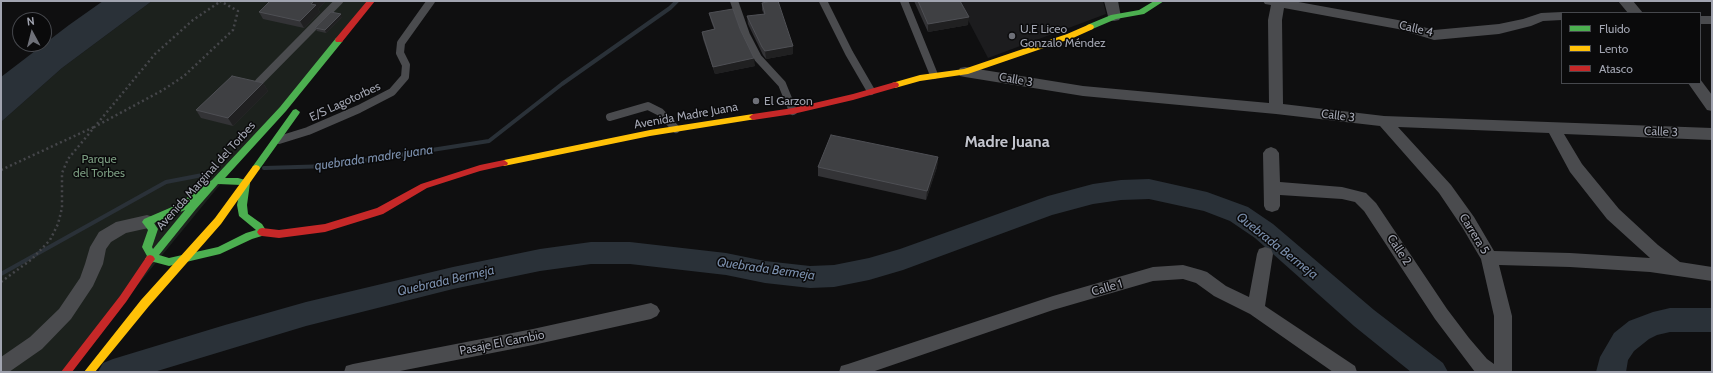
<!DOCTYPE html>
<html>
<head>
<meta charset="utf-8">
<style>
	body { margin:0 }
	#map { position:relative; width:1713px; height:373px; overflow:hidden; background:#0f0f10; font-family:Cabin,sans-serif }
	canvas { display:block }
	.frame { position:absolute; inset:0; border:2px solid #a1a4b0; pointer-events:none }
	.legend { position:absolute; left:1561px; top:12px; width:140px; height:72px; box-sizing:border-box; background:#0a0a0b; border:1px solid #46484d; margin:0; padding:5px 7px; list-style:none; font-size:12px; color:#a1a4b0 }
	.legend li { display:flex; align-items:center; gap:8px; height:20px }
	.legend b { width:20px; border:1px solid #46484d }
	.north { position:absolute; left:12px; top:12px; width:40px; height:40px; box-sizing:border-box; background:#0a0a0b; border:1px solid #46484d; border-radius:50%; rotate:353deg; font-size:11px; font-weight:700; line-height:16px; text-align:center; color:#a1a4b0 }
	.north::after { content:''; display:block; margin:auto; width:14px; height:18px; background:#6e7078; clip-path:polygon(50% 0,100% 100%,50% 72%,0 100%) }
</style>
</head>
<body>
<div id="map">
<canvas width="1713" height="373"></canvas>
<div class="frame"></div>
<ul class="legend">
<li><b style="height:5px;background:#4caf50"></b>Fluido</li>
<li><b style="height:5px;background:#ffc107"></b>Lento</li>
<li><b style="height:5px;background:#c62828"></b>Atasco</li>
</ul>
<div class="north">N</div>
</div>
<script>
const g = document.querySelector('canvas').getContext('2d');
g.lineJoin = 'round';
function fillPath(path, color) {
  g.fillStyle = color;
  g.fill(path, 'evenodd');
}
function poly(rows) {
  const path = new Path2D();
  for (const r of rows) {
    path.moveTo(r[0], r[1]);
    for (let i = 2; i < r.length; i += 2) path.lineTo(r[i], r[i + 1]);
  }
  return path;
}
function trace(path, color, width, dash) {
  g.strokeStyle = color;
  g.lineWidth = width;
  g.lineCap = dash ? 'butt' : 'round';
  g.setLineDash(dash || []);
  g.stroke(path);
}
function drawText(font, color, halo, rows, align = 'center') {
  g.font = font + ' Cabin,sans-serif';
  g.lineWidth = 3;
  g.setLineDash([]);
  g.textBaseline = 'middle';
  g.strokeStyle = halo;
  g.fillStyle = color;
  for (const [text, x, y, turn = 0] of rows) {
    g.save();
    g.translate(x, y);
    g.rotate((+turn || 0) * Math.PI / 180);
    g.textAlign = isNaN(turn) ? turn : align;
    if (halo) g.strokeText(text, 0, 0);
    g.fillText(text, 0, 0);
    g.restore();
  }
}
const built = poly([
	[958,1,1103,1,1106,14,988,58]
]);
const green = poly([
	[152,1,371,1,66,372,1,372,1,122,62,68]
]);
const water = poly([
	[103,1,152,1,62,68,1,122,1,77,69,25]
]);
const stream = poly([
	[264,168,330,166,489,141,562,84,670,8,677,1],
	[1,274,166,182,213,173]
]);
const river = poly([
	[1149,179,1207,192,1248,207,1273,224,1374,310,1443,363,1448,372,1411,372,1354,326,1255,238,1230,221,1204,211,1149,199,1121,200,1093,204,1052,215,903,270,869,280,834,287,810,288,765,283,726,275,630,264,591,264,540,271,453,289,306,326,154,372,98,372,103,363,113,359,225,325,306,302,453,267,540,249,591,242,630,242,726,253,765,261,810,266,834,265,869,258,900,249,1048,196,1093,184,1121,180,1149,179],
	[1670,308,1712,308,1712,332,1670,332,1657,335,1649,339,1634,351,1628,360,1626,372,1596,372,1600,357,1614,333,1629,321,1653,312,1670,308]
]);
const path = poly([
	[98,125,163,90,184,76,233,30,238,11,220,1],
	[1,170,94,127],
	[1,282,32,259,50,240,58,224,62,208,62,173,68,159,155,54,193,20,221,1]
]);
const lane = poly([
	[734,1,746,35,758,58,782,84,793,111],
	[823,1,849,53,871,91],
	[904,1,934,75],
	[259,82,339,1],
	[610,117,648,106,660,112,676,129],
	[279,140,308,131,359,109,392,92,405,77,406,65,400,53,401,43,431,1]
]);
const street = poly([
	[1104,1,1118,1,1121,17,1119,20,1114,21,1109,20,1104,1],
	[1263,1,1293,1,1398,20,1434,30,1499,24,1523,19,1541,13,1562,12,1567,13,1562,13,1562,20,1543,21,1531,26,1499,34,1434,40,1398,29,1284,8,1282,20,1283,104,1384,116,1712,128,1712,140,1564,134,1582,164,1619,209,1658,245,1680,262,1712,267,1712,281,1650,272,1570,267,1499,265,1512,316,1512,372,1475,372,1435,319,1364,211,1355,202,1342,199,1280,195,1280,206,1278,210,1272,212,1266,210,1264,206,1263,153,1266,149,1271,147,1276,149,1279,153,1280,182,1342,187,1366,193,1376,203,1447,309,1469,338,1487,359,1494,364,1494,316,1481,259,1462,227,1439,193,1380,126,1276,114,1083,96,965,77,960,76,958,72,960,68,965,67,1083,86,1269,103,1268,20,1271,5,1265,4,1263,1],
	[1398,127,1549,133,1570,172,1607,219,1650,258,1570,253,1494,251,1474,217,1451,185,1398,127],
	[1618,1,1633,1,1643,13,1628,13,1618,1],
	[1700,16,1712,16,1712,24,1700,24,1700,16],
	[1700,79,1712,95,1712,111,1707,110,1688,83,1700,83,1700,79],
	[147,215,153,217,155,222,153,227,126,233,111,242,106,249,103,264,93,286,71,319,42,349,9,372,1,372,1,357,30,337,59,309,80,278,85,264,90,247,99,232,116,222,147,215],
	[1265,247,1271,249,1273,254,1265,306,1355,366,1357,372,1333,372,1250,314,1214,296,1196,283,1183,279,1153,281,1053,310,872,372,839,372,841,366,848,364,1053,296,1153,267,1183,265,1201,270,1207,272,1226,286,1249,297,1257,254,1259,249,1265,247],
	[651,303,657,306,660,311,657,316,651,319,533,345,395,372,344,372,346,366,353,364,533,329,651,303]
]);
const fast = poly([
	[1154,1,1164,1,1144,14,1116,19,1090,30,1086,27,1087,25,1111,15,1139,10,1154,1],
	[339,37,343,40,342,42,286,111,225,178,238,178,249,181,250,183,247,205,248,214,262,224,267,232,265,235,252,239,220,254,169,266,154,262,150,263,147,262,145,259,147,256,142,247,148,230,142,222,144,219,179,204,202,186,212,180,280,107,336,38,339,37],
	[218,184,241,185,237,205,239,216,256,230,246,233,218,247,169,258,159,255,196,209,218,184],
	[185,210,153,249,152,247,158,229,154,223,185,210],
	[296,109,300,112,299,114,259,170,253,170,252,168,253,166,293,110,296,109]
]);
const slow = poly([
	[1090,24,1093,25,1094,27,1093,29,1073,38,968,74,920,81,895,88,891,85,892,83,920,75,964,69,1067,34,1090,24],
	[753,114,757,117,756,119,650,136,504,166,500,163,504,160,650,130,753,114],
	[256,165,259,166,260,168,259,170,221,224,149,306,95,372,84,372,141,300,215,218,253,166,256,165]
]);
const jam = poly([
	[367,1,375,1,342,42,336,42,335,40,336,38,367,1],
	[895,82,898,83,899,85,898,87,853,100,793,114,753,120,749,117,753,114,793,108,853,94,895,82],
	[504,160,508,163,507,165,480,171,427,188,383,214,325,232,279,238,262,236,259,235,257,232,259,229,262,228,279,230,325,224,377,208,421,184,480,165,504,160],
	[150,255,153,256,155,259,126,302,72,372,61,372,120,296,147,256,150,255]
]);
const wall = poly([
	[270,1,326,1,318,9,320,12,304,28,263,19,259,12],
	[914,1,960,1,968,25,928,32],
	[762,3,793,46,793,54,766,59,763,55,748,24,747,16,764,14,762,10],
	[709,13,740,29,755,66,715,74,703,39,702,32,714,29,711,21],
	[342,17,326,33,317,31,315,28],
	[263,83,268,91,233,126,201,118,196,110],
	[938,157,937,167,926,200,818,176,818,167]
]);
const shadedWall = poly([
	[314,1,326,1,318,9,320,12,304,28,300,21,311,4],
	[341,14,342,17,326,33,325,30],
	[969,17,968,25,928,32,928,24],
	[793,46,793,54,766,59,765,51],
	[754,58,755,66,715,74,713,67],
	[263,83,268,91,233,126,228,118],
	[938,157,937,167,926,200,927,191]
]);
const building = poly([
	[270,1,314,1,311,4,316,5,300,21,259,12,270,1],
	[771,1,778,1,793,46,765,51,762,47,747,16,765,14,762,3,771,1],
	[918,1,960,1,969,17,928,24,918,1],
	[733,9,740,29,754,58,713,67,702,32,715,29,709,13,733,9],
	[331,12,341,14,325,30,315,28,331,12],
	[232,76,263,83,228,118,196,110,232,76],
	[831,135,938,157,927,191,818,167,831,135]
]);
const markers = [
	[1012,36,4,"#6e7078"],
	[756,101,4,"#6e7078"]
];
const poiNames = [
	["U.E Liceo",1020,29],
	["Gonzalo Méndez",1020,43],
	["El Garzon",764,101]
];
const streetNames = [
	["Calle 4",1416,29,13],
	["Calle 3",1016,80,10],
	["E/S Lagotorbes",345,102,-25],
	["Avenida Madre Juana",686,116,-10],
	["Calle 3",1338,116,7],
	["Calle 3",1661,132,3],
	["Avenida Marginal del Torbes",206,176,-48],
	["Carrera 5",1474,234,58],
	["Calle 2",1399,250,57],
	["Calle 1",1107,288,-16],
	["Pasaje El Cambio",502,343,-11]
];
const parkNames = [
	["Parque",99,159],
	["del Torbes",99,173]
];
const waterNames = [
	["quebrada madre juana",374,158,-8],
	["Quebrada Bermeja",1277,246,38],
	["Quebrada Bermeja",766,269,8],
	["Quebrada Bermeja",446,281,-13]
];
const districtNames = [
	["Madre Juana",1007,142]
];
fillPath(built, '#1c1c1e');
fillPath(green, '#1c211d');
fillPath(water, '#2a3138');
trace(stream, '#2a3138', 4);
fillPath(river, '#2a3138');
trace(path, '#45464a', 2.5, [2, 3]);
trace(lane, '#4a4b4e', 8);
fillPath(street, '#4a4b4e');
fillPath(fast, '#4caf50');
fillPath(slow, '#ffc107');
fillPath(jam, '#c62828');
fillPath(wall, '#333336');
fillPath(shadedWall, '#202021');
fillPath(building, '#3f4043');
trace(building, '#4e4f54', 1);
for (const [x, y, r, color] of markers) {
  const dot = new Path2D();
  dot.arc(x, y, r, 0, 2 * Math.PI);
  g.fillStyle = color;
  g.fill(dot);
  trace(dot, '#0a0a0b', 1.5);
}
drawText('12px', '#a1a4b0', '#0a0a0b', poiNames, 'left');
drawText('12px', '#a1a4b0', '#0a0a0b', streetNames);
drawText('12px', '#799a7f', '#0a0a0b', parkNames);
drawText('italic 13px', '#798daa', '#0a0a0b', waterNames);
drawText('bold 16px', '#c1c3cc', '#0a0a0b', districtNames);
</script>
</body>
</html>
